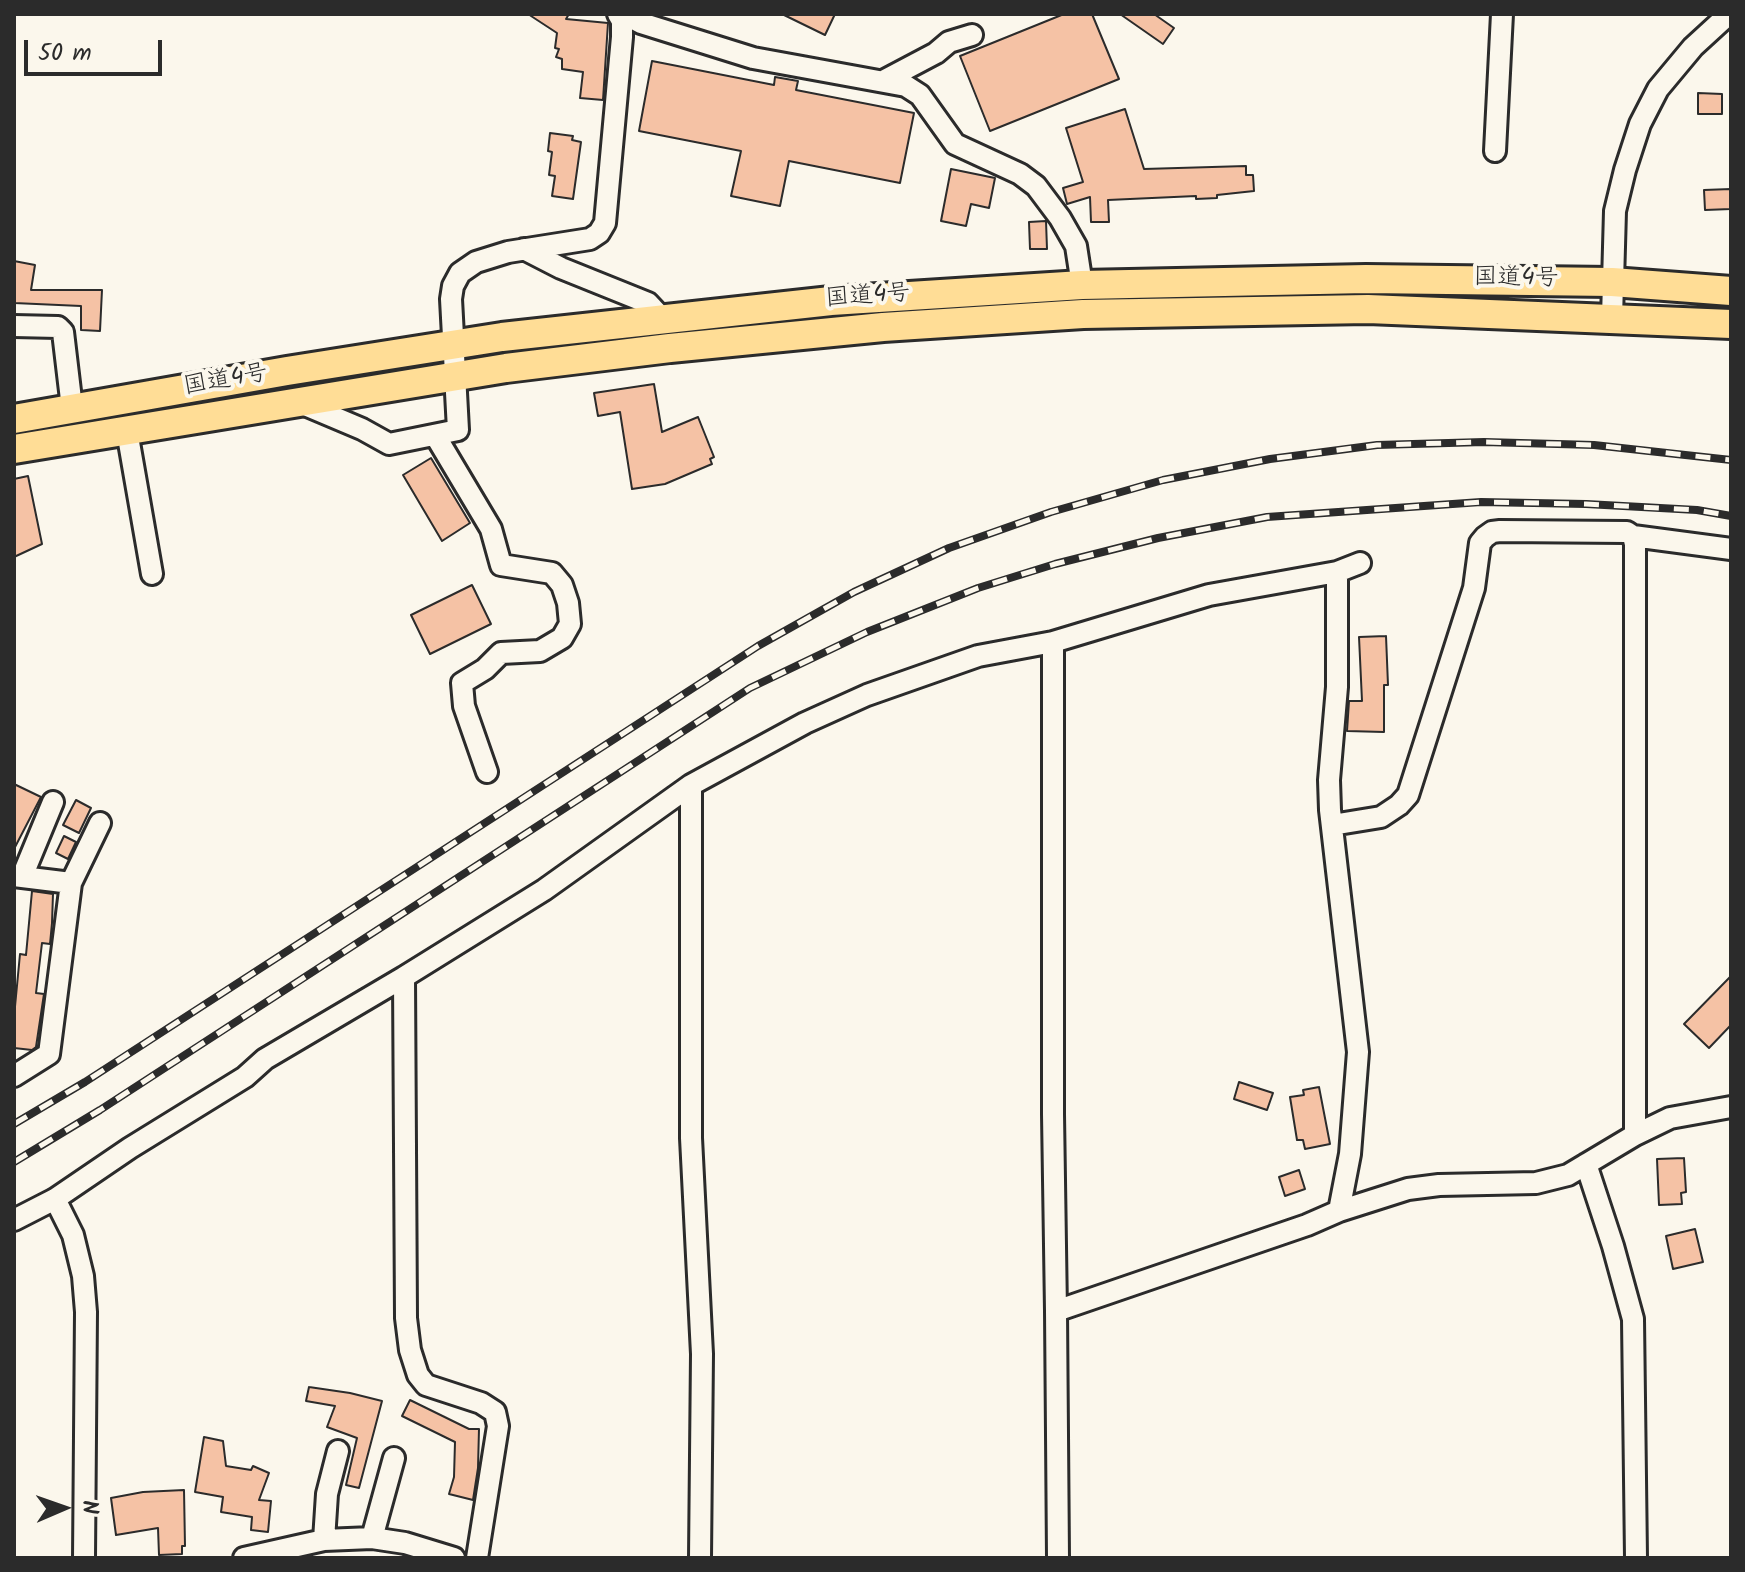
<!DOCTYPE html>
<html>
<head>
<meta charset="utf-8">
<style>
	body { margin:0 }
	#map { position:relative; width:1745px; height:1572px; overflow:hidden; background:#fbf7ec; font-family:Kalam,sans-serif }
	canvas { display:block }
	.frame { position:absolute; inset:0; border:16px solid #2b2b2b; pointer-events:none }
	.north { position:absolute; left:24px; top:1468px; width:80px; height:80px; -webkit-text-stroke:6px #fbf7ec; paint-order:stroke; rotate:88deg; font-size:22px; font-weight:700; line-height:32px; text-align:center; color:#2b2b2b }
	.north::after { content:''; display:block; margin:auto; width:28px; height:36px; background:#2b2b2b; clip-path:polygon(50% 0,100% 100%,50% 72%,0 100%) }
	.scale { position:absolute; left:24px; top:40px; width:138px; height:36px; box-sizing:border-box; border:4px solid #2b2b2b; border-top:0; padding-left:10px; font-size:24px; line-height:28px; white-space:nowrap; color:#2b2b2b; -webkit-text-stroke:6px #fbf7ec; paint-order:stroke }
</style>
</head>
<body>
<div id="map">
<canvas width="1745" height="1572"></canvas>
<div class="frame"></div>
<div class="north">N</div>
<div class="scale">50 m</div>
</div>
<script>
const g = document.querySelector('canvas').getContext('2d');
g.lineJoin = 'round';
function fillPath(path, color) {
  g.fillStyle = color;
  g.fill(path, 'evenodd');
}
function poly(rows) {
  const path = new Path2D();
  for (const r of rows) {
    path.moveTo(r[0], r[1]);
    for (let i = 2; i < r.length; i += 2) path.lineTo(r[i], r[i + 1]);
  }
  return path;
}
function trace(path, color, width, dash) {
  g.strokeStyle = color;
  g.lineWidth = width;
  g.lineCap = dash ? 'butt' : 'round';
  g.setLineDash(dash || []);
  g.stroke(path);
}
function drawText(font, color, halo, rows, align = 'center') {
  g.font = font + ' Kalam,"Klee One",sans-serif';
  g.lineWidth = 8;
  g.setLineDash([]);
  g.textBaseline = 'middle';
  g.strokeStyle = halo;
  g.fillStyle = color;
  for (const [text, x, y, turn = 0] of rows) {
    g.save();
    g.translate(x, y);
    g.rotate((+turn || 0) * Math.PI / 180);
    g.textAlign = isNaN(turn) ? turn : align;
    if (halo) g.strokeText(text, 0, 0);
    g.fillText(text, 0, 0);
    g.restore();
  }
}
const building = poly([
	[528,14,569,14,566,19,608,23,603,100,580,98,583,72,562,69,562,59,556,57,559,49,555,48,557,33,528,14],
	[782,14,835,14,825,35,782,14],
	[1064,14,1092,14,1119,79,990,131,960,56,1064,14],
	[1120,14,1154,14,1174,28,1163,44,1120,14],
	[652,61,774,85,775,77,798,81,796,90,914,113,900,183,789,161,780,206,731,196,741,151,639,131,652,61],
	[1698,93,1722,94,1722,114,1698,114,1698,93],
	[1125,109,1144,169,1246,166,1246,175,1253,175,1254,191,1217,195,1217,198,1196,199,1196,196,1108,200,1109,222,1091,222,1090,197,1067,204,1063,188,1083,182,1066,128,1125,109],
	[550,133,573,136,572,140,581,142,573,199,552,196,555,176,549,175,552,152,548,151,550,133],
	[951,169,995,178,989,208,971,204,966,226,941,221,951,169],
	[1731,189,1731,209,1705,210,1704,190,1731,189],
	[1046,221,1047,249,1030,249,1029,222,1046,221],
	[14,261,35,265,31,290,102,290,100,331,81,330,81,306,14,303,14,261],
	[654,384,662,432,698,417,714,457,710,459,712,464,665,484,632,489,620,412,598,416,594,393,654,384],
	[431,458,470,523,442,541,403,475,431,458],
	[28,476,42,544,14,557,14,479,28,476],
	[472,585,491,624,430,654,411,615,472,585],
	[1386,636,1388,685,1384,685,1384,732,1347,731,1349,701,1362,701,1359,637,1386,636],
	[14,784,41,797,14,849,14,784],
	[76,800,91,808,79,833,63,825,76,800],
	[64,836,76,842,68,859,56,853,64,836],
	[32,891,53,894,52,923,50,944,42,943,36,993,44,994,36,1047,32,1050,14,1048,14,1017,20,954,26,955,32,891],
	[1731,976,1731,1025,1709,1048,1684,1024,1731,976],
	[1239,1082,1273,1093,1267,1110,1234,1099,1239,1082],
	[1319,1087,1330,1144,1305,1149,1303,1140,1297,1140,1290,1097,1304,1095,1303,1090,1319,1087],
	[1684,1158,1686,1192,1681,1193,1682,1204,1659,1205,1657,1159,1684,1158],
	[1299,1170,1305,1189,1285,1196,1279,1177,1299,1170],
	[1695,1229,1703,1262,1673,1269,1666,1236,1695,1229],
	[309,1387,350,1393,382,1401,359,1488,346,1485,357,1438,327,1427,335,1406,306,1401,309,1387],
	[410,1400,469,1429,479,1429,478,1468,473,1500,449,1494,454,1477,455,1442,402,1416,410,1400],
	[204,1437,223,1441,226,1466,251,1470,253,1466,269,1473,259,1500,271,1501,268,1532,251,1530,252,1517,221,1512,223,1497,195,1492,204,1437],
	[184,1490,185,1546,182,1546,182,1554,159,1555,158,1528,116,1535,111,1498,143,1492,184,1490]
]);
const minor = poly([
	[624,14,641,23,753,58,906,86,920,95,955,144,1020,174,1036,186,1060,218,1076,246,1082,285],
	[883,81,936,53,949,42,972,35],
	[1495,151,1502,14],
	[524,249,561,268,648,303,662,318],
	[1612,318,1615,211,1625,170,1640,124,1658,89,1693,47,1729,14],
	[14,326,58,327,63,332,72,408],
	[298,402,362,429,389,444,458,430,451,299,453,286,460,273,476,262,508,252,590,239,599,233,605,223,622,37,622,21,618,14],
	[127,431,152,574],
	[435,435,491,529,501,565,552,573,562,585,568,603,570,624,562,638,540,651,501,653,485,669,462,683,464,706,487,772],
	[1633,536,1731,549],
	[1337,572,1337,687,1329,780,1330,810,1358,1052,1350,1154,1339,1211],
	[1053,642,1209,595,1337,572,1360,563],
	[1332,825,1381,817,1399,805,1408,795,1474,588,1480,543,1485,537,1492,532,1500,531,1627,532,1633,536,1635,544,1635,1135],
	[14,876,71,883],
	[22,877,53,802],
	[14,1076,49,1054,71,883,100,823],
	[1586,1164,1613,1246,1633,1319,1636,1558],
	[55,1199,73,1235,83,1276,86,1312,84,1558],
	[14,1220,55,1199,130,1148,245,1077,265,1059,404,977],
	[372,1538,394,1458],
	[324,1540,327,1494,338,1451],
	[244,1558,324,1540,372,1538,405,1543,454,1558],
	[477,1558,498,1426,495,1412,481,1403,426,1385,418,1375,410,1350,406,1318,404,977,544,890,691,785],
	[700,1558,702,1354,691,1138,691,785,805,723,867,695,978,656,1053,642,1053,1114,1056,1311],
	[1058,1558,1056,1311,1307,1225,1339,1211,1408,1189,1439,1185,1536,1183,1568,1175,1635,1135,1670,1118,1731,1107]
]);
const highway = poly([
	[14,419,287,371,502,337,831,301,1082,285,1366,279,1612,282,1731,291],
	[14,449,506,368,670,348,883,327,1083,314,1368,309,1731,324]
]);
const rail = poly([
	[14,1124,85,1082,758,646,854,592,949,548,1051,512,1163,480,1270,459,1377,445,1484,442,1594,445,1731,460],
	[14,1162,100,1110,750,688,867,632,978,588,1055,564,1158,538,1267,517,1481,502,1586,504,1697,510,1731,516]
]);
const streetNames = [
	["国道4号",1516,280,1],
	["国道4号",868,298,-4],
	["国道4号",226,382,-10]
];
fillPath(building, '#f5c2a5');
trace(building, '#2b2b2b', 2);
trace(minor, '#2b2b2b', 26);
trace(highway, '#2b2b2b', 34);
trace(minor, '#fbf7ec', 20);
trace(highway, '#ffdd96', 28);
trace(rail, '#2b2b2b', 8);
trace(rail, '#fbf7ec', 5, [15]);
drawText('24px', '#2b2b2b', '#fbf7ec', streetNames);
</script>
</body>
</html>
